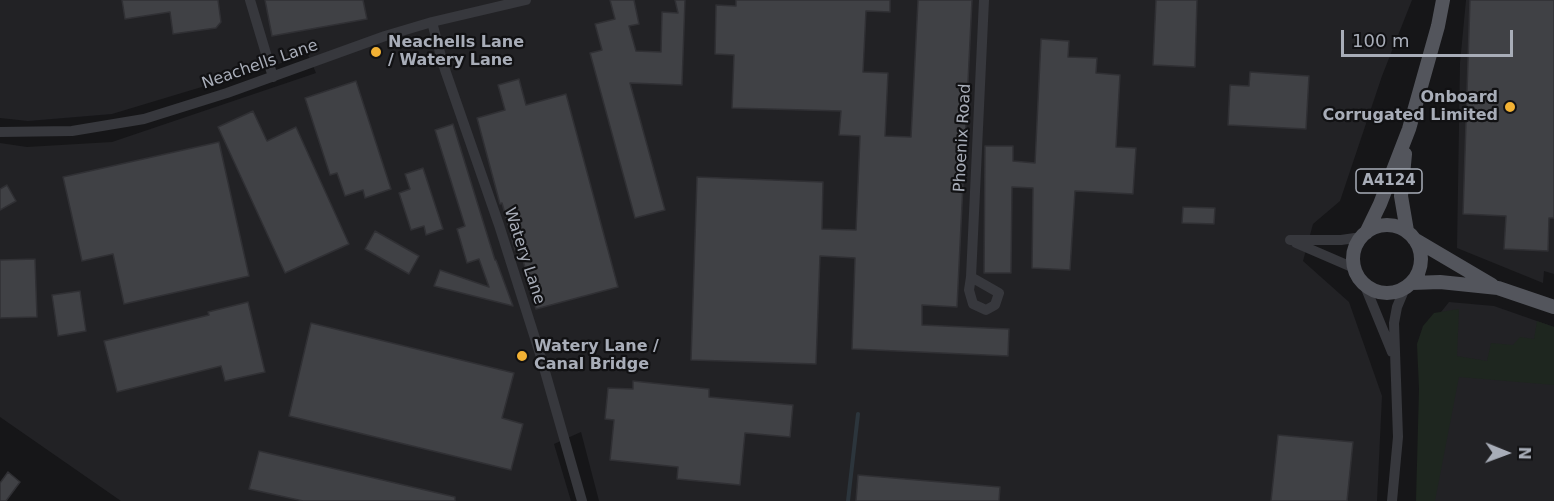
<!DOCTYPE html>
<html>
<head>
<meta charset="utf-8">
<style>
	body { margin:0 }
	#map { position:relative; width:1554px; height:501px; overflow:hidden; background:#161618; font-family:"DejaVu Sans",sans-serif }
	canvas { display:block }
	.north { position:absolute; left:1476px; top:423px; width:60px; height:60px; -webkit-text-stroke:4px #111113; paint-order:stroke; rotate:91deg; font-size:16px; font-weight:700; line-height:24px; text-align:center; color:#a8adb8 }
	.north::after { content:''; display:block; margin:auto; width:21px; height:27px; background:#a8adb8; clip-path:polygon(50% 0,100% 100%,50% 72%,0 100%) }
	.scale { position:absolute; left:1341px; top:30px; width:172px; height:27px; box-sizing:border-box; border:3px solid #a8adb8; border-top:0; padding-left:8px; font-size:18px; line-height:21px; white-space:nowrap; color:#a8adb8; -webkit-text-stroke:4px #111113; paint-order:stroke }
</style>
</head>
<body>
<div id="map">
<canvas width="1554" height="501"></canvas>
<div class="north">N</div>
<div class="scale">100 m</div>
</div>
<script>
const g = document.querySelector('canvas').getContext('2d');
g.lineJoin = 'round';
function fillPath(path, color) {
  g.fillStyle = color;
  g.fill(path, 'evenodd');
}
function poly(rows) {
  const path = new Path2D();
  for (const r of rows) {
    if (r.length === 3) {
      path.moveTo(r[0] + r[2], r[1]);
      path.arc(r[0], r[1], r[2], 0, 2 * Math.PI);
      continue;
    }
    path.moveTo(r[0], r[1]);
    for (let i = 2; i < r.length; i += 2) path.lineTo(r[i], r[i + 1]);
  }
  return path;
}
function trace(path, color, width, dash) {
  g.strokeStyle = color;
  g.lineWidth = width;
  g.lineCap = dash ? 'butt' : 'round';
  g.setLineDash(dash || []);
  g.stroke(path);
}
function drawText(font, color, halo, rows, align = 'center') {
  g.font = font + ' "DejaVu Sans",sans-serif';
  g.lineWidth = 4.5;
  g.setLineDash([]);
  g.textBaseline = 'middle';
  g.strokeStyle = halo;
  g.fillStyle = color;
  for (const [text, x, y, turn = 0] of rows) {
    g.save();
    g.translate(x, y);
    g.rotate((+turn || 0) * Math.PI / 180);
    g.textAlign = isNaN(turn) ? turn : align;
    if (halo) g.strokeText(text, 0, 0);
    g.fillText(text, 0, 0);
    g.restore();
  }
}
const built = poly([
	[0,0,1412,0,1382,76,1340,201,1313,224,1303,261,1349,302,1382,396,1377,501,599,501,581,432,554,444,571,501,121,501,0,417,0,143,27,147,112,142,316,73,308,55,112,114,28,121,0,118],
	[1466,0,1554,0,1554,274,1544,271,1543,283,1457,248,1460,63],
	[1449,302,1494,306,1554,327,1554,501,1420,501,1422,336]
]);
const green = poly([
	[1459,309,1457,356,1487,361,1491,343,1513,345,1520,337,1534,339,1537,321,1554,327,1554,385,1459,377,1435,501,1416,501,1419,389,1417,344,1423,326,1434,313]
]);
const stream = poly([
	[848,501,858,414]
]);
const building = poly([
	[122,0,218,0,221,22,216,28,173,34,170,12,125,19,122,0],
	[265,0,363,0,367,19,272,36,265,0],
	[610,0,634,0,639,24,629,26,636,51,661,52,662,12,678,13,675,0,685,0,682,85,630,83,665,210,635,218,590,53,602,50,595,24,615,19,610,0],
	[736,0,890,0,890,12,866,11,863,72,888,73,885,136,911,137,918,0,972,0,957,307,922,305,922,325,1009,329,1008,356,852,349,855,258,820,256,816,364,691,360,697,177,823,182,822,229,856,230,860,136,839,135,841,111,732,108,734,55,715,54,716,5,736,6,736,0],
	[1156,0,1197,0,1195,67,1153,65,1156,0],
	[1470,0,1554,0,1554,218,1549,218,1548,251,1504,249,1506,216,1463,214,1470,0],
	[1041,39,1069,41,1068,57,1097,58,1096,73,1120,75,1116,147,1136,148,1133,194,1075,191,1070,270,1032,268,1033,188,1012,187,1011,273,984,273,985,146,1013,146,1013,161,1035,163,1041,39],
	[1250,72,1309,76,1306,129,1228,125,1230,85,1249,86,1250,72],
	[519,79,526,105,566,94,618,287,536,309,520,249,515,250,502,203,500,204,477,118,505,110,498,85,519,79],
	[356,81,391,189,365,198,363,190,345,196,337,173,330,175,305,98,356,81],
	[253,111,267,141,296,127,349,244,285,273,218,127,253,111],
	[453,124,495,260,496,260,513,306,434,286,440,270,489,287,479,259,467,263,457,229,465,226,435,130,453,124],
	[219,142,249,276,124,304,113,254,82,261,63,177,219,142],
	[423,168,443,229,426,235,424,226,411,230,399,193,410,189,405,174,423,168],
	[7,185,16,201,0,210,0,189,7,185],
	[1183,207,1215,208,1214,224,1182,223,1183,207],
	[375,231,419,256,409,274,365,249,375,231],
	[35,259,37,317,0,318,0,260,35,259],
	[80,291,86,331,58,336,52,295,80,291],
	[248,302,265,372,225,381,221,366,117,392,104,341,209,315,208,312,248,302],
	[311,323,514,373,502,418,523,424,511,470,289,416,311,323],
	[633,381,709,389,709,397,793,405,790,437,745,433,740,485,677,479,678,467,610,460,614,420,605,419,608,388,633,389,633,381],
	[1278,435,1353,442,1347,501,1271,501,1278,435],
	[259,451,455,497,455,501,303,501,249,489,259,451],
	[8,472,20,482,6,501,0,501,0,483,8,472],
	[858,475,1000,487,999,501,856,501,858,475]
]);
const minor = poly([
	[250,0,273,77],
	[432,22,443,64,499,225,540,354,582,501],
	[0,132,72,131,144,119,227,93,385,36,432,22,526,0],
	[1290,240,1341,240,1362,237],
	[1296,243,1354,268],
	[971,277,984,0],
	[971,277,999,293,995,305,986,310,973,304,969,290,971,277],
	[1365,286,1392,352],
	[1392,501,1398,437,1394,323,1397,307,1405,288]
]);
const major = poly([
	[1405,154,1401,196,1407,231],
	[1387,259,34],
	[1366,233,1380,204,1409,129,1438,26,1443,0],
	[1414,239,1492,285],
	[1412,283,1440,282,1498,288,1554,307]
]);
const markers = [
	[376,52,6,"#f2b134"],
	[1510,107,6,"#f2b134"],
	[522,356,6,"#f2b134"]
];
const shields = [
	[1389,181,66]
];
const shieldNames = [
	["A4124",1389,181]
];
const poiNames = [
	["Neachells Lane",388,43],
	["/ Watery Lane",388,61],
	["Onboard",1498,98,"right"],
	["Corrugated Limited",1498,116,"right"],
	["Watery Lane /",534,347],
	["Canal Bridge",534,365]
];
const streetNames = [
	["Neachells Lane",260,65,-19],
	["Phoenix Road",963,138,-87],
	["Watery Lane",524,256,72]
];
fillPath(built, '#222225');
fillPath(green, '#1e261f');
trace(stream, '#2c353c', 4);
fillPath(building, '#404145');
trace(building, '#303034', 1.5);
trace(minor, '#37383d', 10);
trace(major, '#53555c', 14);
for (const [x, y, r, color] of markers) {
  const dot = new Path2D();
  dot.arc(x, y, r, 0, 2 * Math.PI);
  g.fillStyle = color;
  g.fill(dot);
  trace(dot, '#111113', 2);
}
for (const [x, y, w] of shields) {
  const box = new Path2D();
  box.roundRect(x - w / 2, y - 12, w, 24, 4.5);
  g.fillStyle = '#111113';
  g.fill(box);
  trace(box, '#a8adb8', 1.5);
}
drawText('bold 15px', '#a8adb8', null, shieldNames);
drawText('bold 16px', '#a8adb8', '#111113', poiNames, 'left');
drawText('16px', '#a8adb8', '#111113', streetNames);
</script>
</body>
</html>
